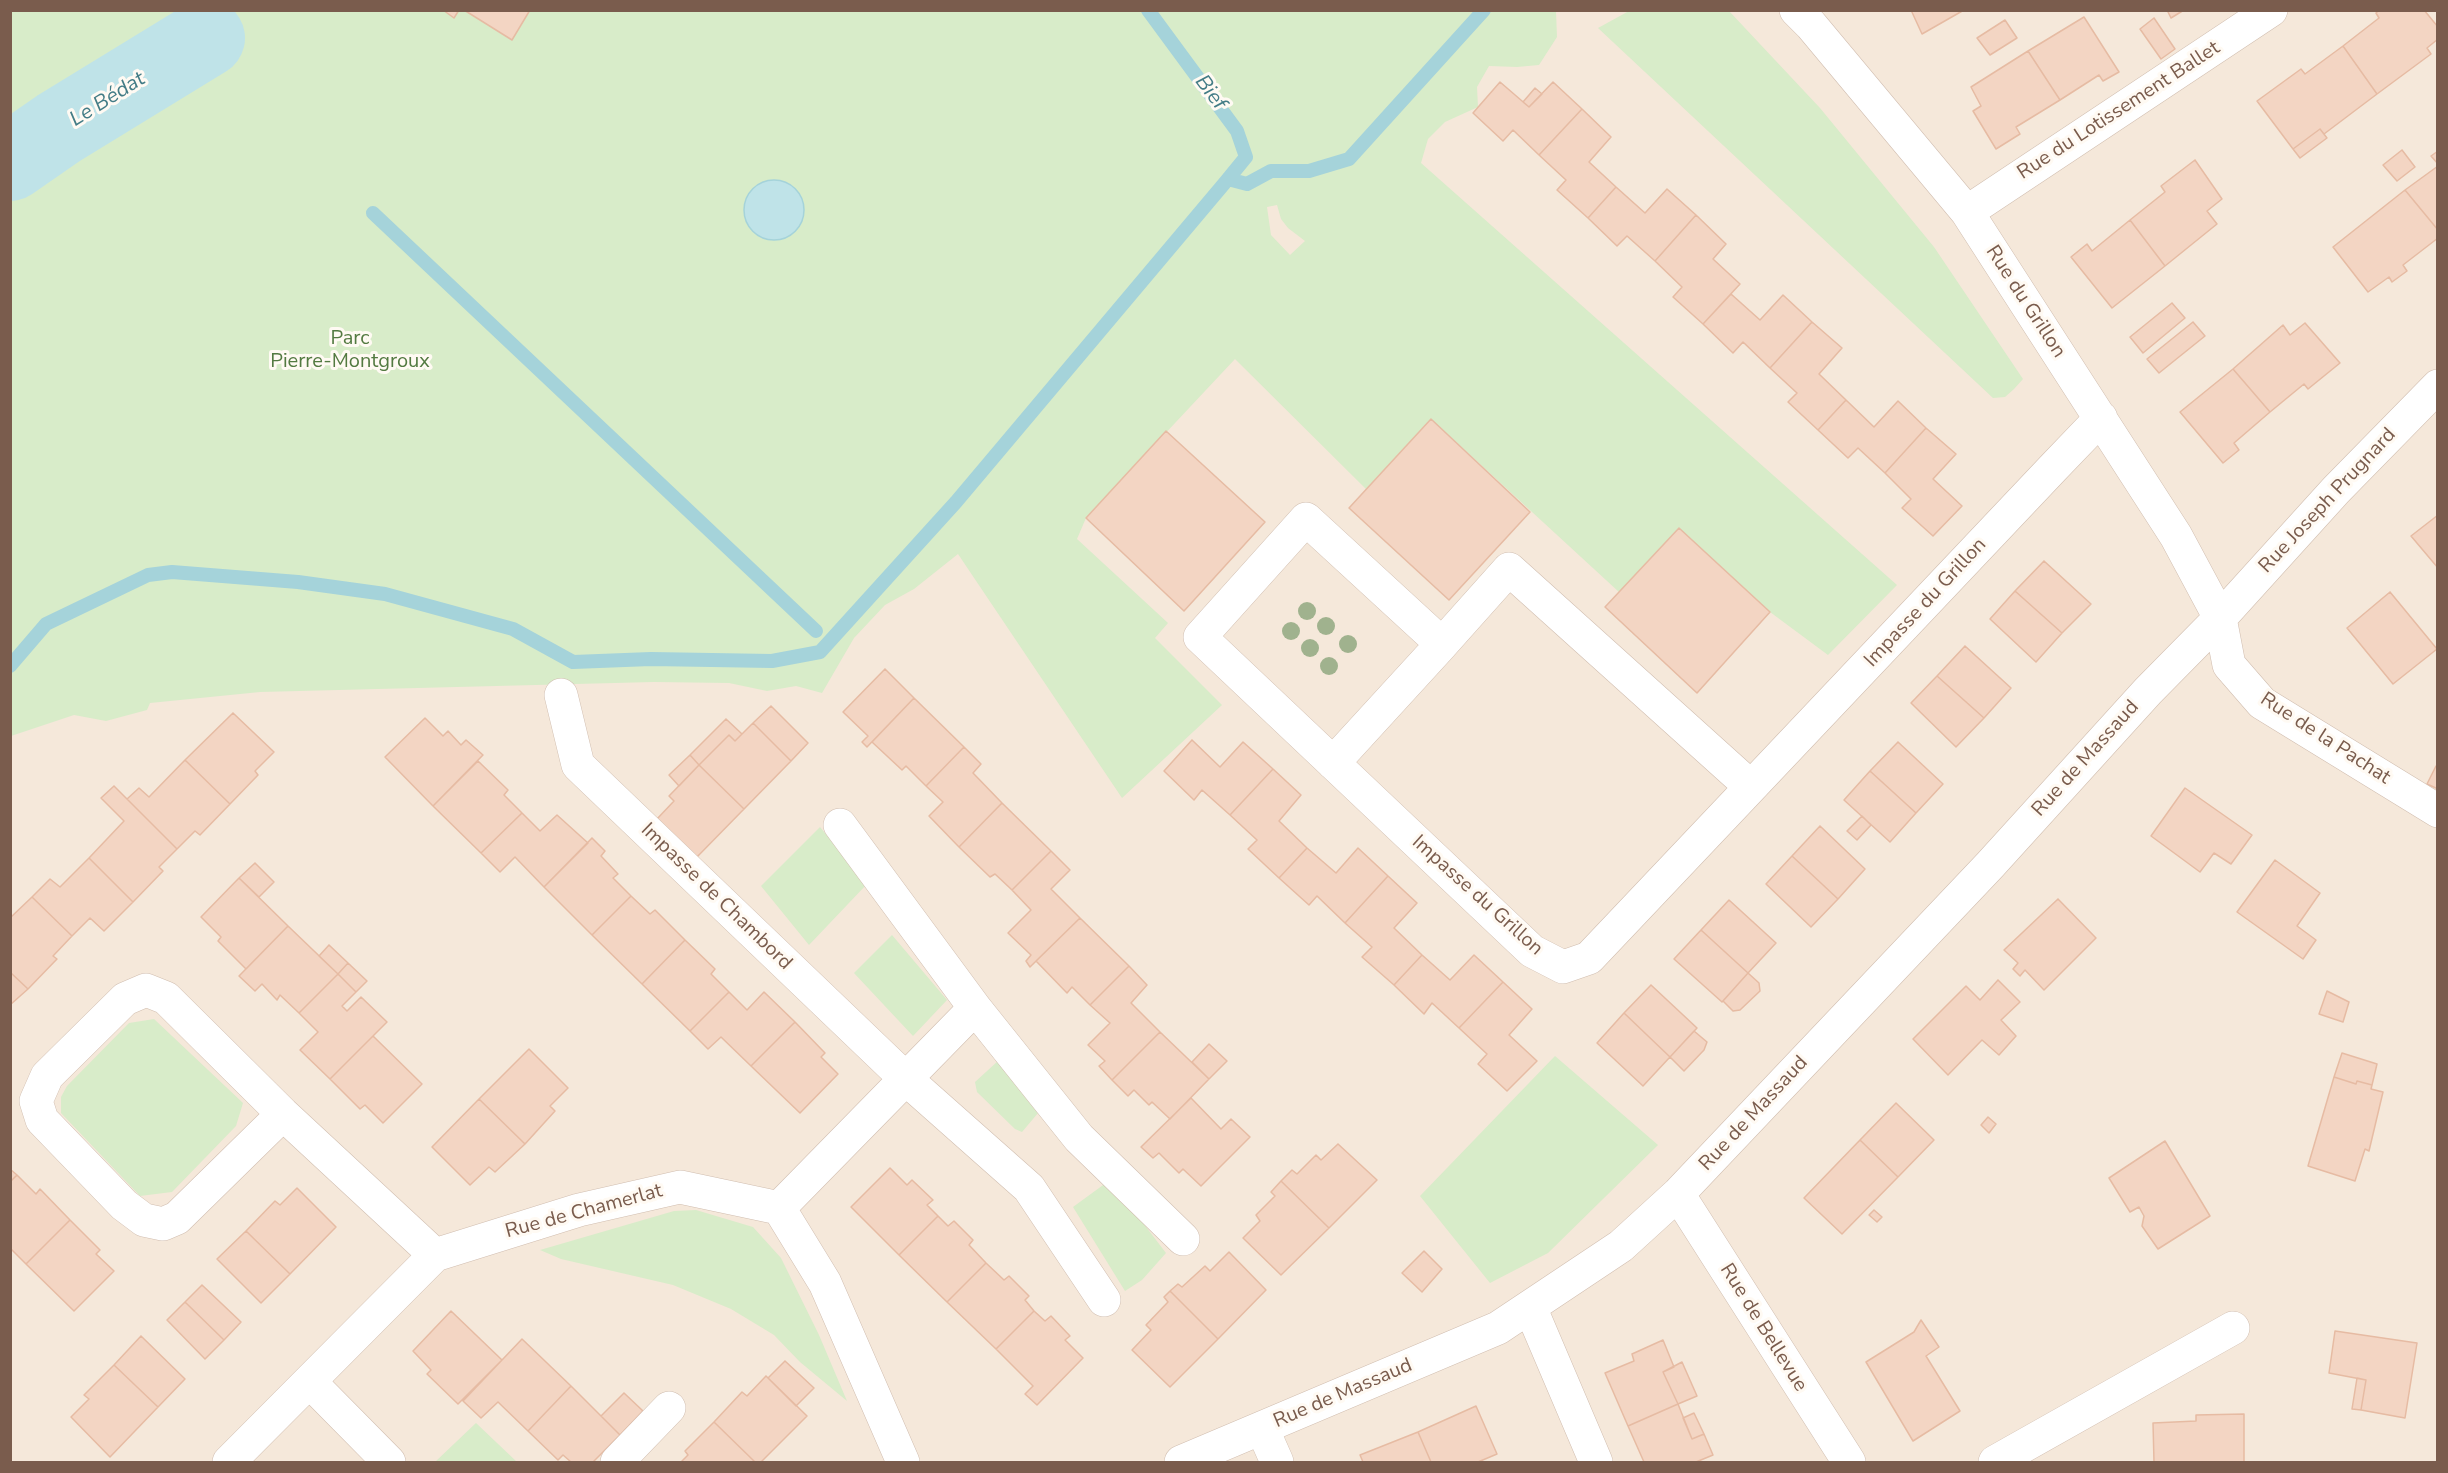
<!DOCTYPE html>
<html>
<head>
<meta charset="utf-8">
<style>
	body { margin:0 }
	#map { position:relative; width:2448px; height:1473px; overflow:hidden; background:#fdf6ec; font-family:"Nunito Sans",sans-serif }
	canvas { display:block }
	.frame { position:absolute; inset:0; border:12px solid #7a5c4d; pointer-events:none }
</style>
</head>
<body>
<div id="map">
<canvas width="2448" height="1473"></canvas>
<div class="frame"></div>
</div>
<script>
const g = document.querySelector('canvas').getContext('2d');
g.lineJoin = 'round';
function fillPath(path, color) {
  g.fillStyle = color;
  g.fill(path, 'evenodd');
}
function poly(rows) {
  const path = new Path2D();
  for (const r of rows) {
    if (r.length === 3) {
      path.moveTo(r[0] + r[2], r[1]);
      path.arc(r[0], r[1], r[2], 0, 2 * Math.PI);
      continue;
    }
    path.moveTo(r[0], r[1]);
    for (let i = 2; i < r.length; i += 2) path.lineTo(r[i], r[i + 1]);
  }
  return path;
}
function trace(path, color, width, dash) {
  g.strokeStyle = color;
  g.lineWidth = width;
  g.lineCap = dash ? 'butt' : 'round';
  g.setLineDash(dash || []);
  g.stroke(path);
}
function drawText(font, color, halo, rows, align = 'center') {
  g.font = font + ' "Nunito Sans",sans-serif';
  g.lineWidth = 6;
  g.setLineDash([]);
  g.textBaseline = 'middle';
  g.strokeStyle = halo;
  g.fillStyle = color;
  for (const [text, x, y, turn = 0] of rows) {
    g.save();
    g.translate(x, y);
    g.rotate((+turn || 0) * Math.PI / 180);
    g.textAlign = isNaN(turn) ? turn : align;
    if (halo) g.strokeText(text, 0, 0);
    g.fillText(text, 0, 0);
    g.restore();
  }
}
const residential = poly([
	[11,11,2437,11,2437,1462,11,1462]
]);
const green = poly([
	[10,11,1556,11,1557,37,1539,65,1517,67,1489,66,1477,87,1478,107,1445,122,1428,139,1421,163,1897,585,1828,655,1770,612,1679,528,1619,592,1431,419,1366,489,1235,359,1086,518,1077,539,1168,623,1155,638,1222,705,1122,798,958,554,914,589,885,605,854,638,822,693,796,686,767,691,729,683,654,682,260,692,150,703,147,710,106,721,74,715,11,736],
	[1277,205,1281,219,1288,228,1305,241,1290,255,1271,235,1267,207],
	[1629,11,1729,11,1820,108,1934,247,2023,379,2014,389,2005,397,1993,398,1598,28],
	[820,827,867,884,809,945,761,886],
	[892,935,947,1000,913,1036,854,973],
	[154,1019,243,1103,236,1126,172,1192,140,1196,61,1113,61,1097,67,1086,129,1023],
	[1555,1056,1658,1145,1548,1253,1490,1283,1420,1196],
	[998,1061,1038,1113,1022,1132,1015,1129,977,1092,975,1082],
	[1110,1180,1166,1253,1142,1280,1125,1291,1073,1207],
	[696,1210,753,1227,781,1258,819,1335,847,1401,800,1362,774,1335,731,1309,673,1285,561,1259,540,1250,674,1211],
	[476,1423,517,1462,435,1462]
]);
const water = poly([
	[774,210,30]
]);
const stream = poly([
	[1148,10,1237,131,1246,157,1228,179],
	[373,213,816,631],
	[10,666,46,624,148,575,172,572,298,582,385,594,513,629,573,662,651,659,772,661,820,652,956,502,1228,179,1247,184,1271,171,1309,171,1349,159,1484,10]
]);
const river = poly([
	[10,162,59,128,206,38]
]);
const building = poly([
	[443,10,459,10,454,18,443,10],
	[464,10,530,10,512,40,464,10],
	[1911,10,1964,10,1922,34,1911,10],
	[2167,10,2184,10,2171,18,2167,10],
	[2379,10,2424,10,2438,27,2438,39,2427,48,2431,54,2377,94,2343,46,2379,18,2376,13,2379,10],
	[2084,17,2119,72,2103,81,2099,75,2060,100,2028,51,2084,17],
	[2154,18,2175,49,2161,59,2140,29,2154,18],
	[2005,20,2017,38,1990,55,1977,38,2005,20],
	[2343,46,2377,94,2324,134,2320,129,2293,149,2257,101,2301,69,2305,74,2343,46],
	[2028,51,2060,100,2016,127,2020,134,1996,149,1973,111,1981,106,1971,87,2028,51],
	[1500,82,1529,107,1553,82,1582,109,1539,155,1513,130,1503,141,1473,113,1500,82],
	[1535,88,1542,94,1529,107,1523,102,1535,88],
	[1582,109,1611,137,1589,162,1616,187,1588,218,1557,190,1566,180,1539,155,1582,109],
	[2320,129,2327,138,2300,158,2293,149,2320,129],
	[2402,150,2415,167,2397,181,2383,165,2402,150],
	[2438,151,2438,164,2431,156,2438,151],
	[2195,160,2222,199,2207,211,2217,224,2165,266,2130,220,2165,192,2161,186,2195,160],
	[2438,166,2438,230,2405,190,2438,166],
	[1616,187,1645,213,1667,189,1696,215,1655,261,1627,236,1617,246,1588,218,1616,187],
	[2405,190,2438,230,2438,238,2403,265,2407,271,2392,282,2389,277,2368,292,2333,247,2405,190],
	[1696,215,1726,244,1713,259,1740,284,1703,324,1673,297,1682,287,1655,261,1696,215],
	[2130,220,2165,266,2112,308,2071,257,2087,244,2092,251,2130,220],
	[1731,294,1760,320,1783,295,1812,322,1770,368,1743,342,1733,353,1703,324,1731,294],
	[2172,303,2185,318,2143,353,2130,337,2172,303],
	[1812,322,1842,348,1819,374,1846,400,1818,430,1788,402,1797,393,1770,368,1812,322],
	[2193,322,2205,336,2159,373,2147,359,2193,322],
	[2305,323,2340,363,2308,389,2304,384,2270,412,2233,369,2283,325,2290,335,2305,323],
	[2233,369,2270,412,2234,443,2239,450,2223,463,2180,412,2233,369],
	[1846,400,1874,427,1898,401,1926,428,1885,473,1858,448,1848,458,1818,430,1846,400],
	[1431,419,1530,512,1449,600,1349,508,1431,419],
	[1926,428,1956,454,1933,479,1962,506,1933,536,1902,508,1911,499,1885,473,1926,428],
	[1166,431,1265,522,1184,611,1086,518,1166,431],
	[2438,515,2438,568,2411,536,2438,515],
	[1679,528,1770,612,1697,693,1605,607,1679,528],
	[2044,561,2091,604,2062,633,2015,591,2044,561],
	[2015,591,2062,633,2036,662,1990,619,2015,591],
	[2390,592,2437,649,2393,684,2347,628,2390,592],
	[1965,646,2011,688,1984,718,1937,676,1965,646],
	[885,669,914,698,867,747,862,742,868,736,843,712,885,669],
	[1937,676,1984,718,1956,747,1911,703,1937,676],
	[914,698,964,747,926,786,906,766,902,770,872,742,914,698],
	[771,706,808,743,791,761,753,723,771,706],
	[233,713,274,752,255,771,258,775,230,804,185,760,233,713],
	[425,718,443,736,448,731,461,745,466,740,483,755,433,806,385,757,425,718],
	[726,719,742,734,735,741,729,735,699,765,690,755,726,719],
	[753,723,791,761,744,809,699,765,729,735,735,741,753,723],
	[1192,740,1220,767,1243,742,1273,769,1230,815,1202,790,1194,800,1164,771,1192,740],
	[1898,742,1943,784,1916,813,1870,771,1898,742],
	[964,747,981,764,973,773,1002,803,959,847,929,816,943,802,926,786,964,747],
	[690,755,699,765,679,786,669,775,690,755],
	[185,760,230,804,200,835,195,831,177,849,127,799,139,788,149,797,185,760],
	[478,761,508,790,504,795,522,813,481,853,433,806,478,761],
	[699,765,744,809,695,859,656,820,674,801,669,796,699,765],
	[2436,766,2438,767,2438,789,2427,784,2436,766],
	[1273,769,1301,795,1279,821,1307,848,1279,878,1248,849,1257,840,1230,815,1273,769],
	[1870,771,1916,813,1890,842,1844,800,1870,771],
	[114,786,177,849,159,867,163,871,133,902,89,858,124,821,101,798,114,786],
	[2185,788,2252,835,2231,864,2214,853,2200,872,2151,836,2185,788],
	[1002,803,1051,851,1012,890,995,874,990,877,959,847,1002,803],
	[522,813,540,831,557,815,588,843,544,887,515,857,500,872,481,853,522,813],
	[1862,816,1871,825,1857,840,1847,831,1862,816],
	[1820,826,1865,869,1838,899,1792,856,1820,826],
	[592,838,605,851,601,856,618,874,613,878,631,896,592,935,544,887,592,838],
	[1307,848,1336,873,1358,848,1388,876,1345,923,1317,896,1309,905,1279,878,1307,848],
	[1051,851,1070,870,1051,889,1080,918,1030,967,1026,961,1031,955,1008,933,1031,910,1012,890,1051,851],
	[1792,856,1838,899,1811,927,1766,884,1792,856],
	[89,858,133,902,104,931,90,918,72,936,32,897,50,879,60,887,89,858],
	[2275,860,2320,893,2297,926,2316,940,2303,959,2237,912,2275,860],
	[255,863,274,882,259,897,239,878,255,863],
	[1388,876,1417,903,1394,928,1422,955,1394,985,1362,957,1372,947,1345,923,1388,876],
	[239,878,288,926,246,969,218,941,221,937,201,917,239,878],
	[631,896,650,914,655,910,685,940,642,984,592,935,631,896],
	[32,897,72,936,53,956,57,959,28,989,10,972,10,918,32,897],
	[2058,899,2096,938,2044,990,2025,970,2020,976,2013,969,2018,963,2004,950,2058,899],
	[1729,900,1776,943,1748,973,1701,930,1729,900],
	[1080,918,1129,966,1090,1005,1072,987,1067,993,1036,961,1080,918],
	[288,926,338,974,299,1013,280,995,277,1000,262,984,255,991,239,976,288,926],
	[1701,930,1748,973,1722,1002,1674,959,1701,930],
	[685,940,715,969,711,974,729,992,690,1031,642,984,685,940],
	[329,945,348,963,338,974,319,956,329,945],
	[1422,955,1450,980,1474,955,1503,982,1459,1028,1432,1003,1424,1014,1394,985,1422,955],
	[348,963,367,981,356,992,338,974,348,963],
	[1129,966,1147,985,1131,1003,1160,1032,1112,1080,1099,1066,1105,1061,1088,1045,1110,1023,1090,1005,1129,966],
	[10,972,28,989,10,1005,10,972],
	[1748,973,1759,983,1760,991,1740,1010,1733,1011,1723,1001,1748,973],
	[338,974,356,992,342,1006,347,1011,361,997,387,1022,330,1079,300,1050,318,1032,299,1013,338,974],
	[1998,980,2020,1002,2001,1020,2016,1036,1999,1055,1982,1040,1948,1075,1913,1039,1966,986,1980,1000,1998,980],
	[1503,982,1532,1009,1509,1035,1537,1061,1507,1091,1478,1064,1487,1054,1459,1028,1503,982],
	[1651,985,1697,1028,1670,1057,1624,1013,1651,985],
	[2327,991,2349,1002,2343,1022,2319,1014,2327,991],
	[729,992,747,1010,764,992,795,1022,751,1066,721,1037,708,1049,690,1031,729,992],
	[1624,1013,1670,1057,1643,1086,1597,1043,1624,1013],
	[795,1022,825,1053,821,1057,838,1074,800,1113,751,1066,795,1022],
	[1694,1031,1707,1042,1704,1050,1684,1071,1670,1057,1694,1031],
	[1160,1032,1209,1079,1170,1119,1152,1102,1149,1105,1134,1090,1128,1096,1112,1080,1160,1032],
	[373,1036,422,1084,383,1123,365,1105,360,1109,330,1079,373,1036],
	[1209,1044,1227,1061,1209,1079,1192,1062,1209,1044],
	[529,1049,568,1088,550,1106,555,1111,525,1144,479,1099,529,1049],
	[2342,1053,2377,1064,2372,1085,2357,1081,2356,1084,2334,1077,2342,1053],
	[2334,1077,2356,1084,2357,1081,2372,1085,2371,1089,2383,1092,2369,1151,2365,1149,2355,1181,2308,1166,2334,1077],
	[1191,1098,1221,1129,1231,1119,1250,1137,1201,1186,1183,1169,1179,1173,1159,1153,1153,1158,1141,1147,1191,1098],
	[479,1099,525,1144,495,1172,489,1167,470,1185,432,1147,479,1099],
	[1896,1103,1934,1140,1898,1177,1860,1140,1896,1103],
	[1988,1117,1996,1124,1989,1133,1981,1125,1988,1117],
	[1860,1140,1898,1177,1842,1234,1804,1198,1860,1140],
	[2165,1141,2210,1216,2158,1249,2142,1226,2144,1216,2139,1207,2130,1212,2109,1178,2165,1141],
	[1338,1144,1377,1180,1329,1228,1281,1181,1292,1170,1297,1174,1316,1155,1321,1160,1338,1144],
	[890,1168,907,1185,912,1180,933,1200,927,1205,938,1216,899,1255,851,1207,890,1168],
	[10,1169,17,1175,10,1182,10,1169],
	[17,1175,36,1194,40,1189,70,1220,26,1264,10,1248,10,1182,17,1175],
	[1281,1181,1329,1228,1281,1275,1243,1238,1260,1221,1256,1215,1275,1196,1271,1192,1281,1181],
	[297,1188,336,1227,290,1274,246,1231,275,1201,280,1205,297,1188],
	[1874,1210,1882,1217,1877,1222,1869,1215,1874,1210],
	[938,1216,948,1226,954,1221,973,1240,969,1245,986,1263,947,1302,899,1255,938,1216],
	[70,1220,100,1250,96,1254,114,1271,74,1311,26,1264,70,1220],
	[246,1231,290,1274,261,1303,217,1259,246,1231],
	[1424,1251,1442,1269,1422,1292,1402,1273,1424,1251],
	[1229,1252,1266,1290,1218,1339,1170,1291,1178,1284,1182,1287,1205,1266,1210,1271,1229,1252],
	[986,1263,1004,1280,1009,1276,1029,1296,1025,1300,1034,1311,996,1349,947,1302,986,1263],
	[202,1285,241,1322,224,1340,185,1302,202,1285],
	[1170,1291,1218,1339,1170,1387,1132,1350,1151,1330,1146,1325,1168,1302,1164,1297,1170,1291],
	[185,1302,224,1340,205,1359,167,1320,185,1302],
	[451,1311,502,1360,458,1404,427,1374,431,1370,413,1351,451,1311],
	[1034,1311,1045,1321,1051,1316,1070,1336,1065,1340,1083,1358,1037,1405,1025,1394,1033,1386,996,1349,1034,1311],
	[1921,1320,1939,1347,1926,1356,1960,1411,1913,1441,1866,1362,1914,1332,1921,1320],
	[2335,1331,2417,1343,2405,1418,2361,1410,2366,1380,2329,1373,2335,1331],
	[141,1336,185,1379,158,1407,114,1365,141,1336],
	[522,1339,571,1386,528,1431,498,1402,481,1418,463,1401,522,1339],
	[1663,1340,1674,1367,1663,1372,1678,1404,1628,1426,1605,1373,1634,1361,1632,1354,1663,1340],
	[785,1361,814,1388,796,1406,768,1378,785,1361],
	[1682,1362,1697,1396,1678,1404,1663,1372,1682,1362],
	[114,1365,158,1407,110,1457,71,1417,89,1399,84,1395,114,1365],
	[766,1376,807,1416,761,1462,755,1462,714,1422,742,1392,747,1396,766,1376],
	[2357,1378,2366,1380,2361,1410,2352,1409,2357,1378],
	[571,1386,620,1435,593,1462,571,1462,563,1455,558,1460,528,1431,571,1386],
	[624,1393,643,1411,620,1435,601,1416,624,1393],
	[1678,1404,1692,1439,1704,1434,1713,1455,1696,1462,1644,1462,1628,1426,1678,1404],
	[1476,1406,1497,1454,1478,1462,1431,1462,1418,1432,1476,1406],
	[1694,1413,1704,1434,1692,1439,1683,1418,1694,1413],
	[2244,1414,2244,1462,2154,1462,2153,1423,2196,1421,2196,1415,2244,1414],
	[714,1422,755,1462,681,1462,688,1455,685,1451,714,1422],
	[1418,1432,1431,1462,1363,1462,1360,1455,1418,1432]
]);
const minor = poly([
	[1796,10,1811,25,1967,212,2176,536,2220,618,2229,665,2262,703,2438,811],
	[1967,212,2271,10],
	[561,695,578,765,906,1079,1029,1188,1104,1300],
	[1333,763,1442,644],
	[1751,787,1509,569,1442,644,1306,519,1200,637,1532,951,1563,967,1589,958,1751,787,2053,468,2101,418],
	[840,825,975,1008,1079,1138,1183,1239],
	[283,1114,177,1218,163,1224,144,1220,124,1205,42,1120,36,1101,47,1076,125,999,146,990,166,998,283,1114,435,1255],
	[1678,1194,1849,1462],
	[779,1208,975,1008],
	[1530,1307,1596,1462],
	[310,1382,389,1462],
	[1262,1428,1277,1462],
	[229,1462,435,1255,579,1210,680,1187,779,1208,825,1283,903,1462],
	[617,1462,669,1408],
	[1181,1462,1498,1328,1621,1246,1678,1194,1990,865,2148,691,2220,618,2336,490,2438,386],
	[1995,1462,2233,1328]
]);
const trees = [
	[1307,611],
	[1326,626],
	[1291,631],
	[1348,644],
	[1310,648],
	[1329,666]
];
const streetNames = [
	["Rue du Lotissement Ballet",2119,111,-33],
	["Rue du Grillon",2025,302,57],
	["Rue Joseph Prugnard",2328,501,-47],
	["Impasse du Grillon",1926,603,-47],
	["Rue de la Pachat",2325,739,33],
	["Rue de Massaud",2086,759,-48],
	["Impasse du Grillon",1477,896,42],
	["Impasse de Chambord",716,897,44],
	["Rue de Massaud",1754,1114,-47],
	["Rue de Chamerlat",584,1212,-15],
	["Rue de Bellevue",1763,1328,58],
	["Rue de Massaud",1343,1394,-23]
];
const parkNames = [
	["Parc",350,339],
	["Pierre-Montgroux",350,362]
];
const waterNames = [
	["Bief",1210,93,53],
	["Le Bédat",108,100,-32]
];
fillPath(residential, '#f5e8da');
fillPath(green, '#d8ecc9');
fillPath(water, '#bfe3e8');
trace(water, '#a5d3da', 1.5);
trace(stream, '#a5d3da', 14);
trace(river, '#bfe3e8', 78);
fillPath(building, '#f3d5c3');
trace(building, '#e6bba3', 1.5);
trace(minor, '#d1beb0', 34);
trace(minor, '#fff', 33);
g.fillStyle = '#a0b28e';
for (const [x, y] of trees) {
  g.beginPath();
  g.arc(x, y, 9, 0, 2 * Math.PI);
  g.fill();
}
drawText('20px', '#7a5c4d', '#fffaf3', streetNames);
drawText('20px', '#537a41', '#fffaf3', parkNames);
drawText('italic 21px', '#437c86', '#fffaf3', waterNames);
</script>
</body>
</html>
